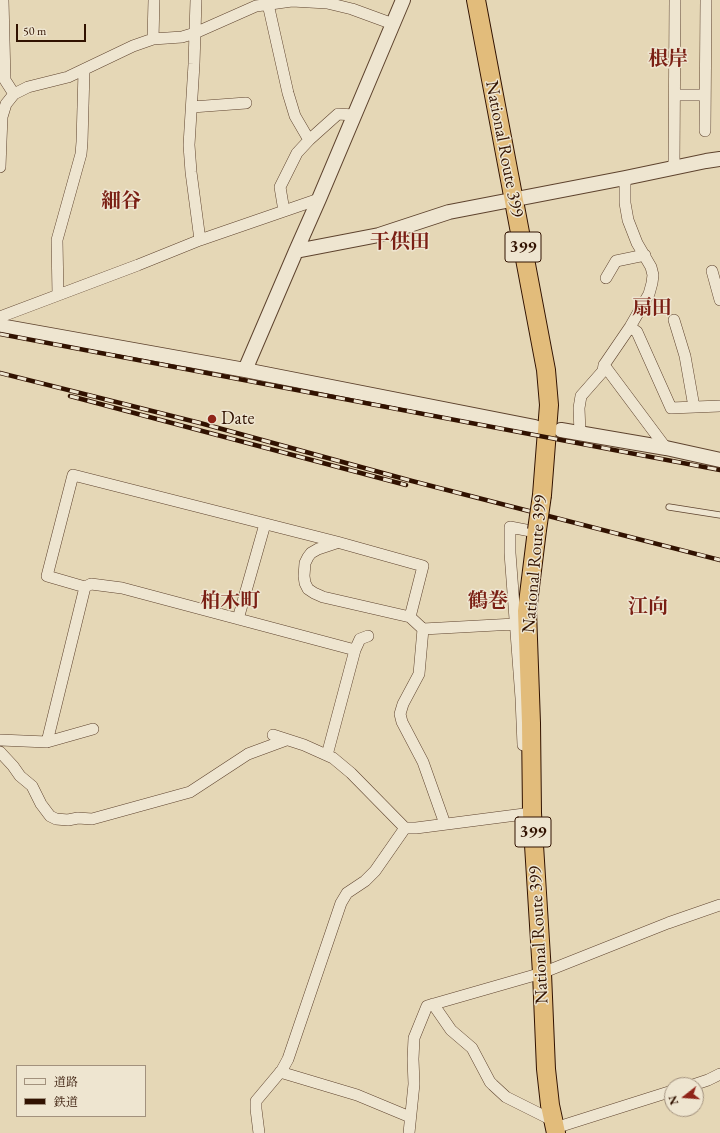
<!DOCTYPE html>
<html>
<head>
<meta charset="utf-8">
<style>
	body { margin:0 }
	#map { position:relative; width:720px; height:1133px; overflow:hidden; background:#e5d7b6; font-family:"EB Garamond","Noto Serif JP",serif }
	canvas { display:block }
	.legend { position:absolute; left:16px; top:1065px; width:130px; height:52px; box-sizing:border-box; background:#eee5d0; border:1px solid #a2917d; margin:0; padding:5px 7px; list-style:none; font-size:12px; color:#311201 }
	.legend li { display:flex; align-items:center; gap:8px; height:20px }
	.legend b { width:20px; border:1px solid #a2917d }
	.north { position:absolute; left:664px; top:1077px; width:40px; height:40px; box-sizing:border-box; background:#eee5d0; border:1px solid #a2917d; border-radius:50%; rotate:253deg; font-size:11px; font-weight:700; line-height:16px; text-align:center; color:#311201 }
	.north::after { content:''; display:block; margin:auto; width:14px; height:18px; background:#8f2418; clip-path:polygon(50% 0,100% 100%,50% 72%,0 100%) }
	.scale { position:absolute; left:16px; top:24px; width:70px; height:18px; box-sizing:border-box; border:2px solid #311201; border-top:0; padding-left:5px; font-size:12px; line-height:14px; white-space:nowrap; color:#311201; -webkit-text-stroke:3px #eee5d0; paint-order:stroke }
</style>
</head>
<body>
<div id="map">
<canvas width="720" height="1133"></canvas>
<ul class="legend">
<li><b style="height:5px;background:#eee5d0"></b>道路</li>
<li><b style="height:5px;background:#311201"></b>鉄道</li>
</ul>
<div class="north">N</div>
<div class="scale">50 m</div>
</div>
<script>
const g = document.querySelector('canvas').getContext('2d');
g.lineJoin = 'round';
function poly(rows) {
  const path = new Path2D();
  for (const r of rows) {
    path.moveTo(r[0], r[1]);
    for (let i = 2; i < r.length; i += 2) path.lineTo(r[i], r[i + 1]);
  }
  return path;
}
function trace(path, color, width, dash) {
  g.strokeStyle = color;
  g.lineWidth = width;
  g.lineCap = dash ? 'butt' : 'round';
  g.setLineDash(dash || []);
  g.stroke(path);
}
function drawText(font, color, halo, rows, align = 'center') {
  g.font = font + ' "EB Garamond","Noto Serif JP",serif';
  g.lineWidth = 3;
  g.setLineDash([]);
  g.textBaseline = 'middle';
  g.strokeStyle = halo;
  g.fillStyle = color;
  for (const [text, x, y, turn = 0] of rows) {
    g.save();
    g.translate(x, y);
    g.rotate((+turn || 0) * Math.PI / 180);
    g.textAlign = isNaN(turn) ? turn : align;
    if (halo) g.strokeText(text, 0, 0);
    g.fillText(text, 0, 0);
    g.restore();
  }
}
const service = poly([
	[669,507,720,515]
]);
const minor = poly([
	[3,0,5,80,14,94],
	[196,0,194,64,189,145,191,172,200,240],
	[268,4,288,93,295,116,309,140,338,114,354,115],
	[153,39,154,0],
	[675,95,705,95],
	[192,107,246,103],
	[705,131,706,0],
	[0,141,1,141,2,117,6,104,14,94,28,87,68,77,133,46,153,39,182,37,195,33,256,6,292,1,327,3,352,9,393,24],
	[0,167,1,141],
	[674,168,675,0],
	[284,211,280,187,297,153,310,139],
	[712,271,720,300],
	[606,278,616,261,645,255],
	[58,295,57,240,81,154,82,142,84,71],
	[0,317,138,265,200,240,319,199],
	[674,320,685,356,694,407],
	[630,327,637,332,671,408,720,406],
	[604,365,666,448],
	[580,433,579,408,581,396,603,371,604,365,630,327,649,294,652,283,653,275,651,267,637,243,628,220,625,203,625,178],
	[336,543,318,549,311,553,308,557,305,563,304,576,305,583,308,589,314,593,323,597,410,617,423,629,515,624],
	[85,587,47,576,73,475,337,542,423,566,410,617],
	[238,619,265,524],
	[423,629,419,674,403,704,400,714,402,722,423,762,445,824],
	[273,735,304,745,333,758,351,773,405,828,416,828,532,813],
	[0,740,47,742,93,729],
	[47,742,85,587,91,584,122,588,355,650],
	[523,745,521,698,510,553,510,527,536,532],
	[0,752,13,766,20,776,32,786,41,804,50,816,56,819,68,820,78,818,92,819,190,792,248,754,286,740],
	[327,755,355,650,360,639,368,636],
	[433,1004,451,1030,472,1048,490,1082,493,1085,506,1097,546,1117,552,1117],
	[280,1072,357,1095,410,1117],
	[693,1085,708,1080,720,1074],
	[555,1128,672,1091],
	[259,1133,256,1109,256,1101,282,1070,288,1059,341,903,347,893,365,881,375,871,405,828],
	[409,1133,414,1084,413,1059,414,1038,427,1006,542,973,668,923,720,905]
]);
const tertiary = poly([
	[296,251,379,235,449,212,625,178,706,161,720,159],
	[0,326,245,370,535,427],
	[245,370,296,251,319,199,403,0],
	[561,430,666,448,720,460]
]);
const trunk = poly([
	[476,0,546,370,549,405,542,495],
	[537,530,527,611,531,723,532,813,542,973,546,1069,550,1105,556,1133]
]);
const rail = poly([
	[0,334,720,470],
	[0,373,200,423,412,481,720,560],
	[70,396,406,485]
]);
const trunkBridge = poly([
	[537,530,542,495]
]);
const markers = [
	[212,419,5,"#8f2418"]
];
const shields = [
	[523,247,36],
	[533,832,36]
];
const shieldNames = [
	["399",523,247],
	["399",533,832]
];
const streetNames = [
	["National Route 399",504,149,79],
	["National Route 399",535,564,-85],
	["National Route 399",539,935,-93]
];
const poiNames = [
	["Date",221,419]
];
const quarterNames = [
	["根岸",668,60],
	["細谷",121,202],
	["干供田",400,243],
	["扇田",652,309],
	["柏木町",230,602],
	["鶴巻",488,602],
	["江向",648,608]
];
trace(service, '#5e432e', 7);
trace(minor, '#5e432e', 12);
trace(tertiary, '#5e432e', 16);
trace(trunk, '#311201', 20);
trace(service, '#eee5d0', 5.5);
trace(minor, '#eee5d0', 11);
trace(tertiary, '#eee5d0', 14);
trace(trunk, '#e2bc7b', 18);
trace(rail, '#311201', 4.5);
trace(rail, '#eee5d0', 3, [9]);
trace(trunkBridge, '#311201', 20, []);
trace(trunkBridge, '#e2bc7b', 18);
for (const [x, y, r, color] of markers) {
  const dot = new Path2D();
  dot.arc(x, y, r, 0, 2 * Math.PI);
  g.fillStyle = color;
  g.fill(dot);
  trace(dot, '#eee5d0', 1.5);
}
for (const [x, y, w] of shields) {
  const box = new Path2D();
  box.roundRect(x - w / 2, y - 15, w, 30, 3);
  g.fillStyle = '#eee5d0';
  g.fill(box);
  trace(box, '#311201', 1);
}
drawText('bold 17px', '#311201', null, shieldNames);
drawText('18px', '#311201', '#eee5d0', streetNames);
drawText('18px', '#311201', '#eee5d0', poiNames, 'left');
drawText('bold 20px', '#7a1f14', '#eee5d0', quarterNames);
</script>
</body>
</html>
